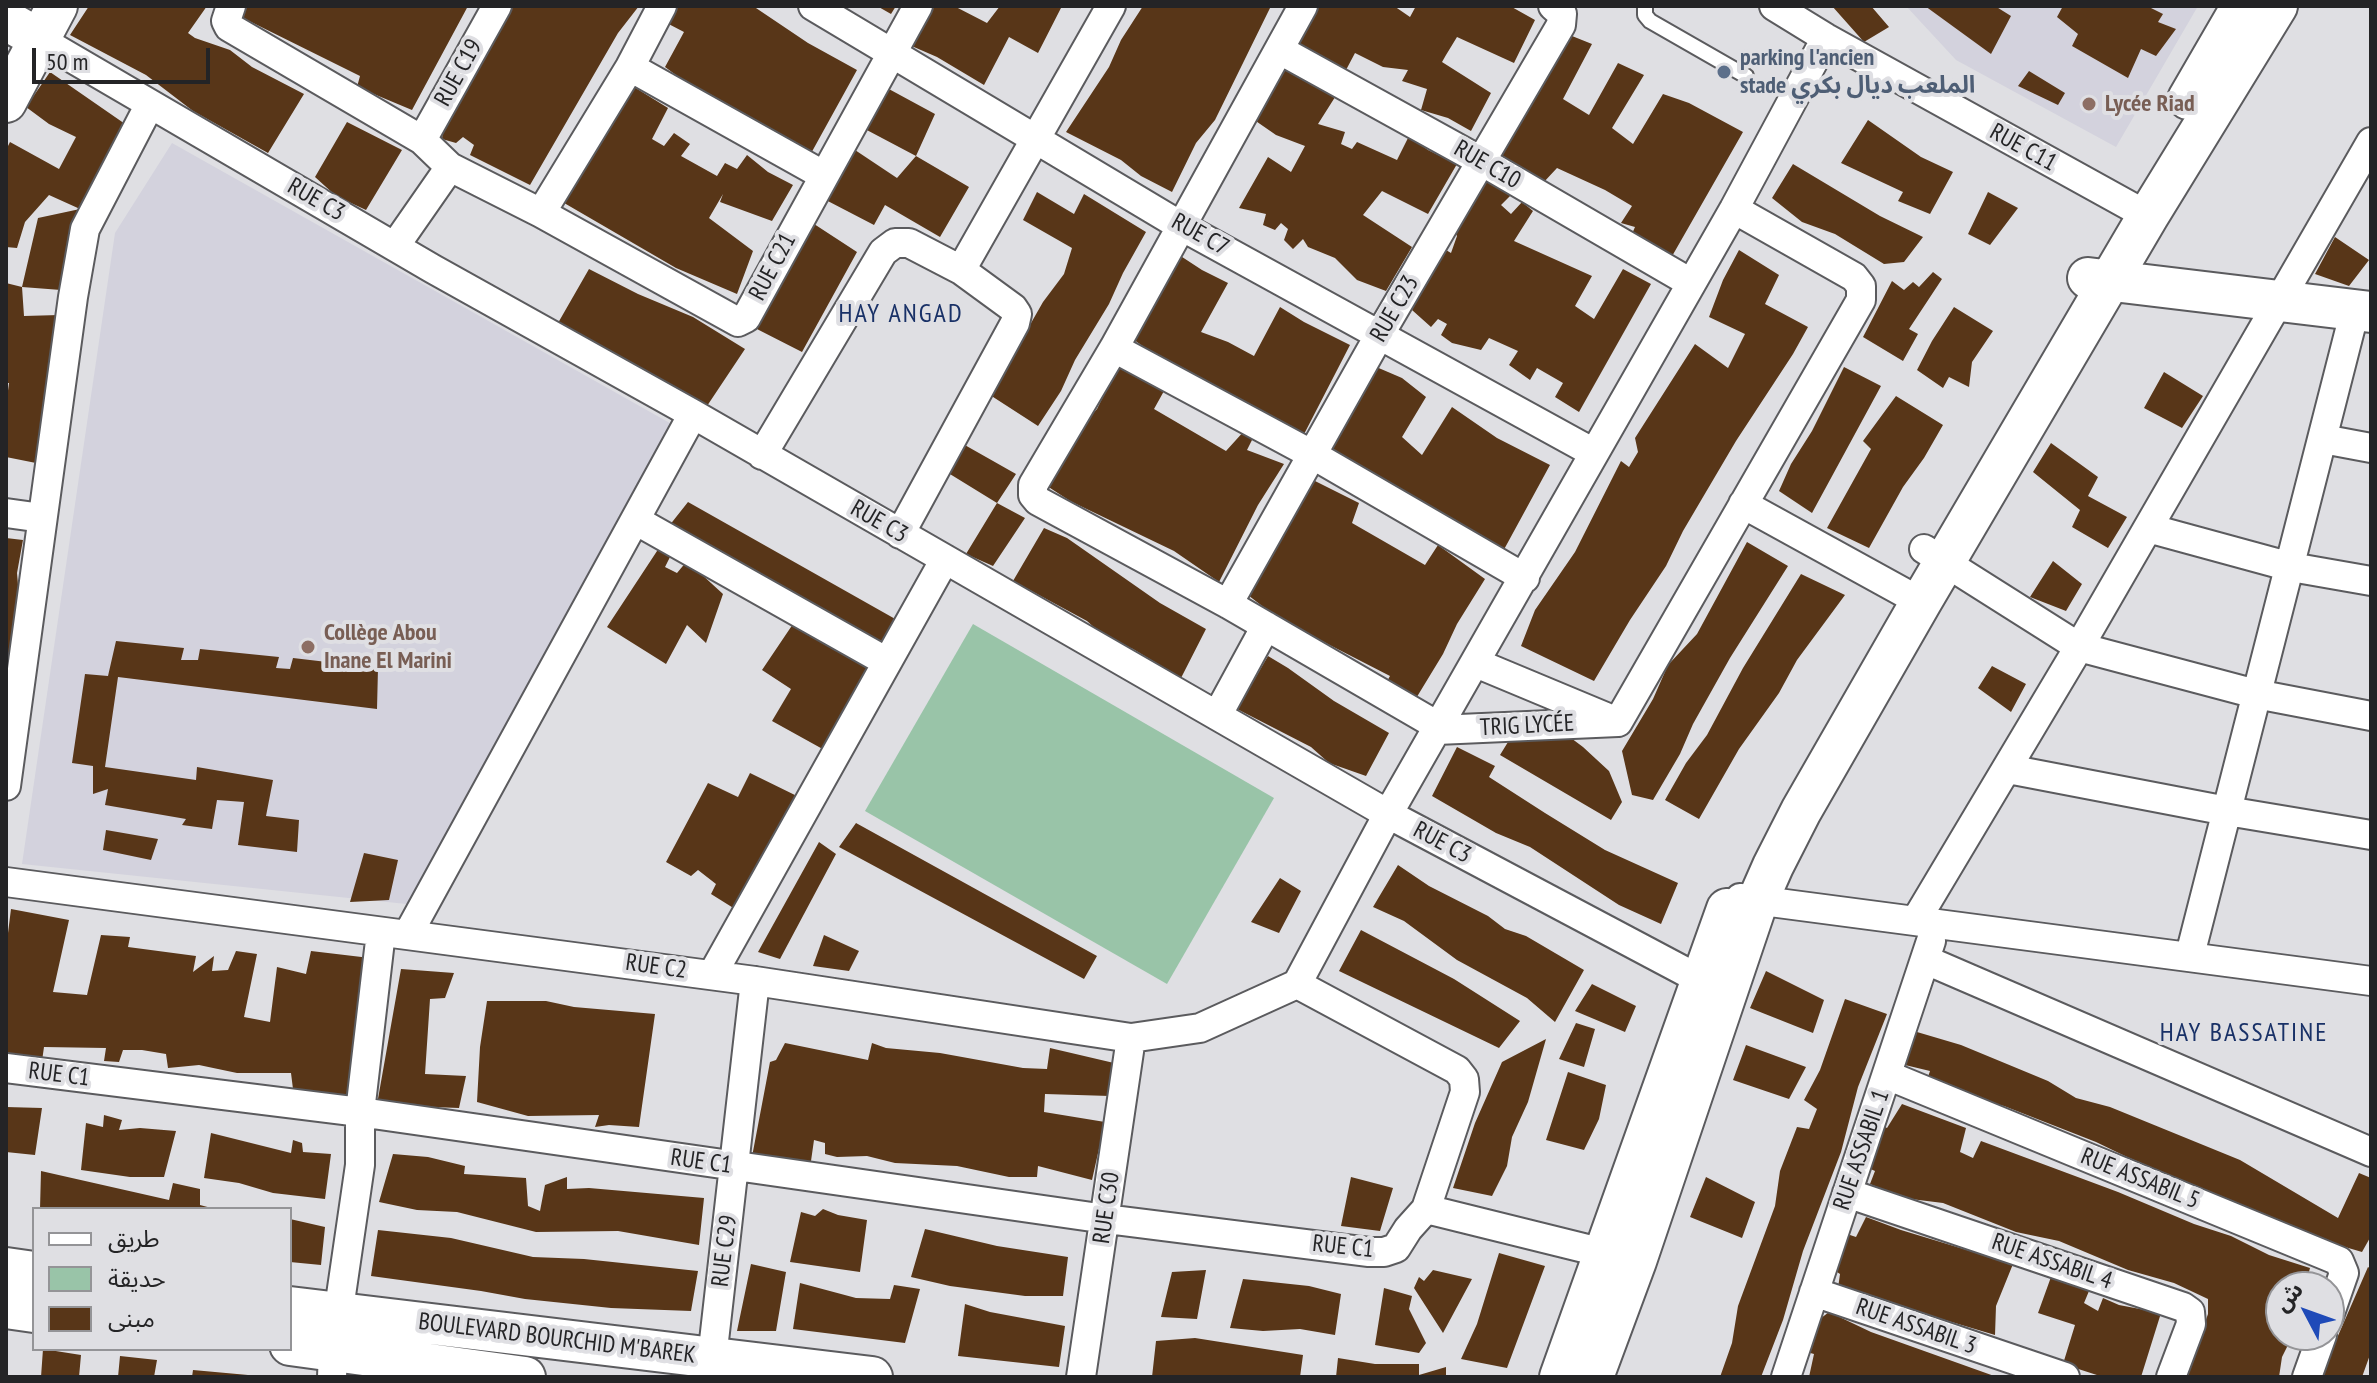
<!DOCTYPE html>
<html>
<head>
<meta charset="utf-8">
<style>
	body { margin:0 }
	#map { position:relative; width:2377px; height:1383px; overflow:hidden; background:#dfdfe3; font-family:"PT Sans Narrow","Noto Sans Arabic",sans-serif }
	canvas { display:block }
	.frame { position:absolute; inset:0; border:8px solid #242426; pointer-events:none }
	.legend { position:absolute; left:32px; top:1207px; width:260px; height:144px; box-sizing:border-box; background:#dfdfe3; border:2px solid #949497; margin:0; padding:10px 14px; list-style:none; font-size:24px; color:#242426 }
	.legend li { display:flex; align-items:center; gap:16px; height:40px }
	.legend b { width:40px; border:2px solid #949497 }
	.north { position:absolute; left:2265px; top:1271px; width:80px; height:80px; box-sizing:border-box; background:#dfdfe3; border:2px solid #949497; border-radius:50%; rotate:311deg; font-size:22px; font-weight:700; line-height:32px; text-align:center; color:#242426 }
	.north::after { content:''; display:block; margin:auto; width:28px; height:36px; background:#1f4ab8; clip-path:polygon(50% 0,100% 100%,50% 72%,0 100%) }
	.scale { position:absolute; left:32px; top:48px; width:178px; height:36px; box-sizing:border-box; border:4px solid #242426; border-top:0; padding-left:10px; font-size:24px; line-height:28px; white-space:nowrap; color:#242426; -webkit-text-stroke:6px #dfdfe3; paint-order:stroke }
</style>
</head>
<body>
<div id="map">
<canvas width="2377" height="1383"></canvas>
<div class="frame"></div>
<ul class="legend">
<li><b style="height:10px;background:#fff"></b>طريق</li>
<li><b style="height:22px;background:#99c4a8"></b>حديقة</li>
<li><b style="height:22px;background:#583618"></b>مبنى</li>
</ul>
<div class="north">ش</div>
<div class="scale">50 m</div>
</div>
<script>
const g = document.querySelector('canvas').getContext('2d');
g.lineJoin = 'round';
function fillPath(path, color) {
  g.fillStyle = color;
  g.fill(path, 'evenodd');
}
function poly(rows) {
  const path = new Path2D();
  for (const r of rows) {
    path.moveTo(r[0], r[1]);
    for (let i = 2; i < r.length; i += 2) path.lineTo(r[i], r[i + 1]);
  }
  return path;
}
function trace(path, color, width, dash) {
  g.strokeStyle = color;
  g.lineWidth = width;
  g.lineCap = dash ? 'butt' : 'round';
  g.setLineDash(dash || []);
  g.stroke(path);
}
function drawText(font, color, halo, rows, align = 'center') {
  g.font = font + ' "PT Sans Narrow","Noto Sans Arabic",sans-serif';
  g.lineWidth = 8;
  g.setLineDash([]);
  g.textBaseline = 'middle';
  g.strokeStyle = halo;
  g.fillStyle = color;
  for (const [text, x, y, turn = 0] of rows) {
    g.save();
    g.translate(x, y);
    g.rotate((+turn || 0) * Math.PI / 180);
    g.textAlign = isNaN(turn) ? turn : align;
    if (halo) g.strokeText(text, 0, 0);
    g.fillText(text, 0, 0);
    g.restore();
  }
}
const built = poly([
	[1906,6,2198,6,2116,147,1956,60],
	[172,143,684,431,416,905,22,864,115,233]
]);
const green = poly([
	[973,624,1274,798,1167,984,865,811]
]);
const building = poly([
	[89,6,207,6,188,33,195,38,230,50,252,67,304,94,268,153,193,111,146,75,70,35],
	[245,6,468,6,412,110,357,87,360,76,239,16],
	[508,6,639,6,618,33,530,185,470,155,474,145,463,137,456,143,442,139,443,129],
	[667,6,753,6,808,43,857,70,809,157,711,101,665,67,684,32,659,19],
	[877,6,896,6,891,14],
	[927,6,954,6,987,23,1000,6,1062,6,1038,53,1009,37,984,85,937,57,907,44],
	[1143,6,1271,6,1215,120,1196,143,1172,192,1141,176,1121,160,1066,132,1109,67,1121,40],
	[1317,6,1394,6,1410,17,1416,6,1510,6,1535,20,1514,63,1457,37,1446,55,1442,62,1491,93,1471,131,1448,118,1421,110,1427,89,1402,81,1408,70,1383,67,1355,53,1346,70,1297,43],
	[1832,6,1871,6,1889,27,1864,42],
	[1925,6,1995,6,2011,16,1991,54],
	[2063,6,2147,6,2163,14,2158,22,2176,29,2156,56,2141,49,2128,78,2072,46,2078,34,2057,17],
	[1567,34,1592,44,1563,99,1589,115,1618,63,1644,75,1612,128,1633,144,1663,94,1689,103,1743,132,1671,258,1631,236,1635,227,1621,223,1632,206,1605,190,1557,168,1543,183,1522,168,1487,157],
	[1283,63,1337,94,1318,124,1345,132,1341,144,1352,149,1357,142,1397,160,1409,136,1428,150,1457,164,1428,214,1382,191,1363,215,1412,247,1386,291,1357,280,1335,258,1308,247,1303,239,1293,249,1284,240,1288,229,1281,223,1275,230,1263,225,1266,214,1239,208,1268,157,1291,172,1305,146,1276,135,1250,117],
	[2029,71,2065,93,2058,105,2018,86],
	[50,72,128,126,80,209,49,195,25,222,17,248,6,247,6,150,10,142,59,169,76,137,49,124,26,107],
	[626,82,668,108,652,139,664,146,674,133,690,144,681,156,717,176,725,163,737,169,747,155,768,172,793,185,772,221,720,202,723,194,709,218,753,251,737,294,676,268,559,200],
	[887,88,935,114,916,156,863,128],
	[1868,120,1921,157,1953,172,1930,214,1898,201,1903,192,1841,163],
	[347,122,402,150,366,210,336,196,315,177],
	[855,150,897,178,916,156,969,187,940,237,885,205,874,225,822,198],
	[1793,164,1880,216,1923,237,1904,262,1884,264,1835,234,1802,222,1772,198],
	[1482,178,1512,194,1501,205,1511,214,1522,202,1533,211,1514,241,1592,276,1575,306,1594,319,1623,269,1651,284,1579,412,1555,397,1563,383,1537,368,1530,380,1509,365,1518,351,1489,338,1481,350,1452,343,1441,335,1447,324,1438,319,1431,327,1412,310,1441,247,1451,253,1457,236,1452,226],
	[1037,192,1074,214,1084,194,1146,232,1123,273,1109,304,1075,360,1061,391,1038,426,990,395,1043,302,1064,274,1072,248,1023,220],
	[1988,192,2018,208,1990,245,1968,234],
	[80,209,61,290,22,287,38,218],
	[811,222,857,252,802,352,751,326],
	[2335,237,2369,260,2349,286,2315,274],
	[1739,250,1779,275,1765,304,1808,327,1793,354,1736,441,1683,531,1666,566,1630,620,1594,681,1521,646,1535,610,1575,552,1621,461,1629,467,1638,452,1635,438,1695,344,1728,368,1745,334,1709,317,1723,280],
	[1176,253,1202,270,1228,283,1201,332,1228,342,1254,356,1280,307,1304,322,1350,345,1301,440,1155,355,1130,337],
	[589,269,638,294,693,317,745,349,705,409,632,370,608,351,582,339,558,323],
	[1933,272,1942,279,1909,329,1918,334,1903,361,1863,337,1892,281,1904,290,1913,282,1919,287],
	[6,283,22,287,24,316,59,315,36,463,6,457,6,406,9,383,6,383],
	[1954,307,1993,331,1972,362,1969,387,1949,377,1943,388,1917,370,1932,341],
	[1120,362,1164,391,1154,409,1226,451,1245,430,1255,434,1247,450,1284,464,1258,505,1219,582,1174,551,1070,501,1044,484,1074,434,1097,409],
	[1374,366,1402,378,1426,397,1402,437,1422,455,1452,407,1497,438,1550,465,1501,555,1326,453],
	[1844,367,1881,386,1812,513,1779,491,1791,464,1812,431],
	[2164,372,2203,396,2182,428,2144,408],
	[1896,396,1943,425,1924,458,1903,487,1869,548,1827,528,1871,449,1863,441],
	[2051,443,2098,477,2088,496,2127,517,2108,548,2072,527,2080,510,2033,472],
	[963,444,1016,474,997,503,945,471],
	[1315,481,1359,503,1352,523,1425,565,1438,545,1485,579,1457,624,1443,654,1415,700,1385,685,1390,676,1316,638,1266,609,1244,592,1283,525],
	[688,502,897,620,881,648,669,526],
	[997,503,1025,518,993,566,966,554],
	[1044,528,1067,538,1160,603,1206,629,1181,678,1133,649,1107,639,1087,621,1013,581],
	[6,538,23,540,17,573,20,608,7,681],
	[1747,542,1788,566,1730,658,1693,724,1680,754,1653,800,1632,795,1622,751,1653,699,1668,665,1697,634],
	[659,548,670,557,665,567,677,573,687,561,723,594,706,643,687,625,666,664,607,627],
	[2053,561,2082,584,2066,611,2030,597],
	[1801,574,1845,595,1797,660,1779,693,1739,749,1699,819,1665,800,1686,763,1707,735,1743,668],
	[793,624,873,668,828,752,772,721,791,689,762,670],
	[116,641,184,648,181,660,198,660,200,649,279,657,276,668,290,669,293,658,378,668,377,709,118,677,105,767,196,780,197,767,273,780,266,816,299,820,297,852,238,845,244,802,217,800,212,829,182,825,186,819,105,805,108,789,93,794,93,766,72,763,85,674,108,676],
	[1268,656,1288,668,1334,701,1389,733,1366,776,1329,763,1311,747,1237,709],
	[1992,666,2026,684,2011,712,1978,688],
	[1555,726,1583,747,1609,771,1622,802,1611,820,1500,755,1516,729],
	[1457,747,1495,766,1489,777,1545,813,1605,850,1678,883,1661,924,1619,905,1530,847,1496,833,1432,796],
	[750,773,801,798,735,909,711,894,716,884,698,870,691,876,666,862,708,783,738,797],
	[856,823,1097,956,1084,979,839,847],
	[106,830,158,839,151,860,103,850],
	[819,842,836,854,780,959,758,952],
	[364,853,398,860,389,900,350,902],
	[1398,865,1429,886,1488,916,1505,929,1526,936,1584,970,1555,1022,1527,998,1457,960,1404,921,1373,907],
	[1280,878,1301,891,1279,933,1251,922],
	[11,909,69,920,53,992,87,995,101,935,130,937,128,947,196,956,193,972,214,956,212,971,228,970,236,951,257,954,244,1017,270,1022,277,967,306,974,311,951,370,958,361,1019,353,1048,346,1103,294,1097,291,1073,237,1073,199,1065,168,1068,166,1054,142,1050,123,1050,119,1062,104,1061,106,1048,44,1047,42,1061,6,1056,6,949],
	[1361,930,1454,979,1520,1021,1499,1048,1339,971],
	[824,935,859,951,849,971,813,966],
	[401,969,454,973,445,998,430,999,425,1074,466,1076,459,1108,433,1107,431,1119,376,1110],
	[1766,971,1824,1000,1813,1033,1750,1008],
	[1592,984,1636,1006,1625,1032,1575,1011],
	[1845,999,1887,1014,1858,1087,1841,1152,1803,1251,1783,1320,1761,1377,1720,1377,1732,1343,1738,1306,1775,1206,1780,1171,1797,1127,1809,1129,1817,1109,1804,1100,1820,1070],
	[487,1001,546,1001,574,1007,655,1014,639,1127,609,1125,595,1127,599,1115,528,1116,477,1102,480,1047],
	[1576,1023,1595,1029,1584,1067,1559,1059],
	[1917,1032,1961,1045,2048,1081,2076,1098,2110,1107,2240,1160,2338,1218,2359,1173,2371,1178,2371,1236,2362,1252,2328,1242,2127,1157,2096,1142,2004,1106,1973,1100,1926,1083,1930,1071,1905,1065],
	[1546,1039,1528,1102,1512,1137,1507,1166,1492,1196,1453,1188,1475,1123,1502,1062],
	[785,1043,868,1060,872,1043,886,1048,940,1053,1023,1068,1047,1069,1050,1048,1114,1063,1110,1096,1045,1094,1044,1112,1105,1122,1092,1180,1038,1166,1037,1177,1009,1177,957,1166,895,1163,867,1156,837,1157,825,1154,825,1143,814,1140,810,1168,751,1162,770,1062,776,1060],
	[1746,1045,1806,1067,1789,1099,1733,1080],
	[1568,1072,1606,1085,1599,1119,1584,1150,1546,1140],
	[1902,1104,1966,1128,1960,1152,1973,1158,1981,1141,2118,1192,2194,1224,2231,1236,2269,1255,2310,1268,2305,1287,2281,1287,2281,1335,2293,1335,2282,1357,2279,1377,2186,1377,2208,1314,2208,1299,2174,1283,2128,1270,2059,1241,2016,1232,1943,1203,1903,1198,1870,1184,1875,1171,1864,1166,1878,1123,1887,1128],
	[6,1107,42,1108,35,1155,6,1152],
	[104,1115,122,1120,119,1130,140,1128,176,1131,164,1177,130,1177,81,1170,86,1123,103,1127],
	[211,1133,291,1153,293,1140,302,1143,303,1152,331,1154,325,1199,273,1193,239,1183,204,1178],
	[393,1154,428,1157,465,1166,464,1174,526,1178,528,1206,540,1211,545,1185,567,1177,567,1189,589,1188,704,1198,699,1245,618,1231,536,1232,457,1212,417,1210,379,1202],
	[41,1171,169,1200,173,1183,200,1189,200,1205,215,1209,40,1209],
	[1351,1177,1393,1188,1380,1231,1341,1226],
	[1706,1177,1755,1202,1742,1238,1690,1217],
	[823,1209,838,1215,867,1220,860,1272,790,1262,801,1212,815,1216],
	[1866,1217,1901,1230,2013,1264,1996,1306,1995,1335,1838,1288,1840,1274,1828,1266,1844,1233,1856,1237],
	[290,1219,325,1227,321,1265,290,1262],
	[925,1229,997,1246,1068,1257,1063,1296,1025,1296,950,1286,911,1277],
	[378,1230,451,1238,533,1257,584,1259,698,1271,691,1311,611,1308,525,1299,481,1291,371,1276],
	[1499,1253,1545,1266,1507,1368,1461,1359,1477,1324],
	[751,1264,786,1272,776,1331,737,1331],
	[2368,1267,2371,1269,2371,1352,2362,1377,2320,1377],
	[1206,1270,1197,1319,1161,1317,1172,1272],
	[1433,1270,1472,1279,1443,1333,1414,1288,1419,1277,1424,1281],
	[2051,1277,2089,1291,2084,1303,2098,1311,2103,1298,2119,1305,2161,1313,2141,1377,2103,1377,2063,1364,2075,1325,2038,1313],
	[1243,1279,1309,1286,1341,1294,1335,1335,1300,1329,1263,1331,1230,1328],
	[800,1283,856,1298,890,1299,894,1285,920,1289,905,1343,793,1329],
	[1384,1288,1412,1296,1409,1309,1426,1343,1419,1353,1375,1345],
	[965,1304,990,1312,1065,1326,1059,1367,958,1356],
	[1829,1312,1871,1332,1997,1377,1809,1377,1814,1354,1803,1351,1812,1325],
	[1195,1338,1303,1355,1300,1377,1152,1377,1156,1341],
	[43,1349,81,1355,79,1377,41,1377],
	[120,1356,157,1360,154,1377,118,1377],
	[1338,1358,1375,1364,1419,1364,1419,1375,1446,1367,1446,1377,1336,1377],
	[193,1370,248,1375,248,1377,192,1377]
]);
const lane = poly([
	[1645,6,1645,15,1650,21,1746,76]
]);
const street = poly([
	[231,6,226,21,229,27,422,140,450,167,541,213,738,322,746,318,918,6],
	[813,6,1181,226,1594,453],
	[1303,6,1114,348,1033,485,1033,495,1038,501,1228,604,1438,726],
	[1774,6,1826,38,2148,216],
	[39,39,433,269,693,414,1388,814,1716,988],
	[1280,50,1481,161,1691,283],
	[630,67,823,175],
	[422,140,497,6],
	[541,213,630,67,662,6],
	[395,246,450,167],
	[961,270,1111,6],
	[1114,348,1313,455,1525,578],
	[2323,439,2371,448],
	[762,455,883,252,895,243,909,243,961,270,1013,308,1017,314,1015,323,900,534],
	[1743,504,1921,602],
	[6,513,42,518],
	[637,521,887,662],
	[2148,528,2291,567,2371,581],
	[1924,549,2079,647,2256,694,2371,716],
	[1228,604,1380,334,1561,25,1562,14,1553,6],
	[1476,663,1608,718],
	[1218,714,1266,626],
	[1618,722,1861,300,1861,286,1854,277,1734,209],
	[1437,730,1618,722],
	[2008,769,2227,811,2371,835],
	[6,786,73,297,85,229,150,104],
	[6,882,755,981,1131,1038,1200,1028,1297,984],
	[1740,898,2371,981],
	[1916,920,2079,647,2371,142],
	[408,934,693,414],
	[2190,955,2355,310],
	[1926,960,2371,1152],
	[712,975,945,559],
	[1297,984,1388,814,1734,209,1826,38],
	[6,1068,360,1112,1106,1219,1369,1252,1384,1252,1396,1248,1408,1229,1426,1209,1465,1092,1464,1079,1457,1070,1297,984],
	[1887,1075,2339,1261,2344,1273,2329,1316],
	[1847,1193,2183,1307,2190,1312,2191,1324,2171,1377],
	[1426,1209,1620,1257],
	[1814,1292,2065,1377],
	[710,1376,755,981],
	[332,1377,333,1350,360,1165,360,1112,381,932],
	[1081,1377,1131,1038],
	[1786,1377,1931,941],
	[2307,1377,2322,1335]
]);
const secondary = poly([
	[6,20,39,39],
	[2188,99,2242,6],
	[6,102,57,6],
	[2088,278,2371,312],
	[6,1268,34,1272],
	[290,1307,872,1377],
	[6,1308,34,1312],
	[290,1345,525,1377],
	[1560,1377,1727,909],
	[1593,1377,1636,1261,1758,900,1773,866,1801,811,1921,602,2148,216,2277,6]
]);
const markers = [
	[1724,72,8,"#5c6f8a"],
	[2089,104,8,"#8d6e63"],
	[308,647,8,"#8d6e63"]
];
const serviceNames = [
	["parking l'ancien",1740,58],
	["stade الملعب ديال بكري",1740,86]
];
const streetNames = [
	["RUE C19",459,73,-61],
	["RUE C11",2023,148,29],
	["RUE C10",1487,165,30],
	["RUE C3",316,200,30],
	["RUE C7",1200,235,29],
	["RUE C21",773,267,-62],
	["RUE C23",1395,309,-60],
	["RUE C3",879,522,30],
	["TRIG LYCÉE",1527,726,-3],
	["RUE C3",1442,843,28],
	["RUE C2",656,967,8],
	["RUE C1",59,1075,7],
	["RUE ASSABIL 1",1862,1150,-71],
	["RUE C1",701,1162,8],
	["RUE ASSABIL 5",2140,1179,22],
	["RUE C30",1107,1208,-82],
	["RUE C1",1343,1247,6],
	["RUE C29",725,1251,-83],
	["RUE ASSABIL 4",2052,1262,19],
	["RUE ASSABIL 3",1916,1327,19],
	["BOULEVARD BOURCHID M'BAREK",557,1339,7]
];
const educationNames = [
	["Lycée Riad",2105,104],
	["Collège Abou",324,633],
	["Inane El Marini",324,661]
];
const neighbourhoodNames = [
	["HAY ANGAD",901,315],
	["HAY BASSATINE",2244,1034]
];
fillPath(built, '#d3d2dd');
fillPath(green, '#99c4a8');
fillPath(building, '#583618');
trace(lane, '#5b5b5e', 18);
trace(street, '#5b5b5e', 32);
trace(secondary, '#5b5b5e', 44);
trace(lane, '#fff', 14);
trace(street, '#fff', 28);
trace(secondary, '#fff', 40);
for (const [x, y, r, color] of markers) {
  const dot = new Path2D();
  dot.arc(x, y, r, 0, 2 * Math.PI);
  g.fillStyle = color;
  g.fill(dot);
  trace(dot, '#dfdfe3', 3);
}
drawText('bold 24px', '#4e5e75', '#dfdfe3', serviceNames, 'left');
drawText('24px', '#242426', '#dfdfe3', streetNames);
drawText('bold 24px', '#785e54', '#dfdfe3', educationNames, 'left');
g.letterSpacing = '2px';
drawText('26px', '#193167', '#dfdfe3', neighbourhoodNames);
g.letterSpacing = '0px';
</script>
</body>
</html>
